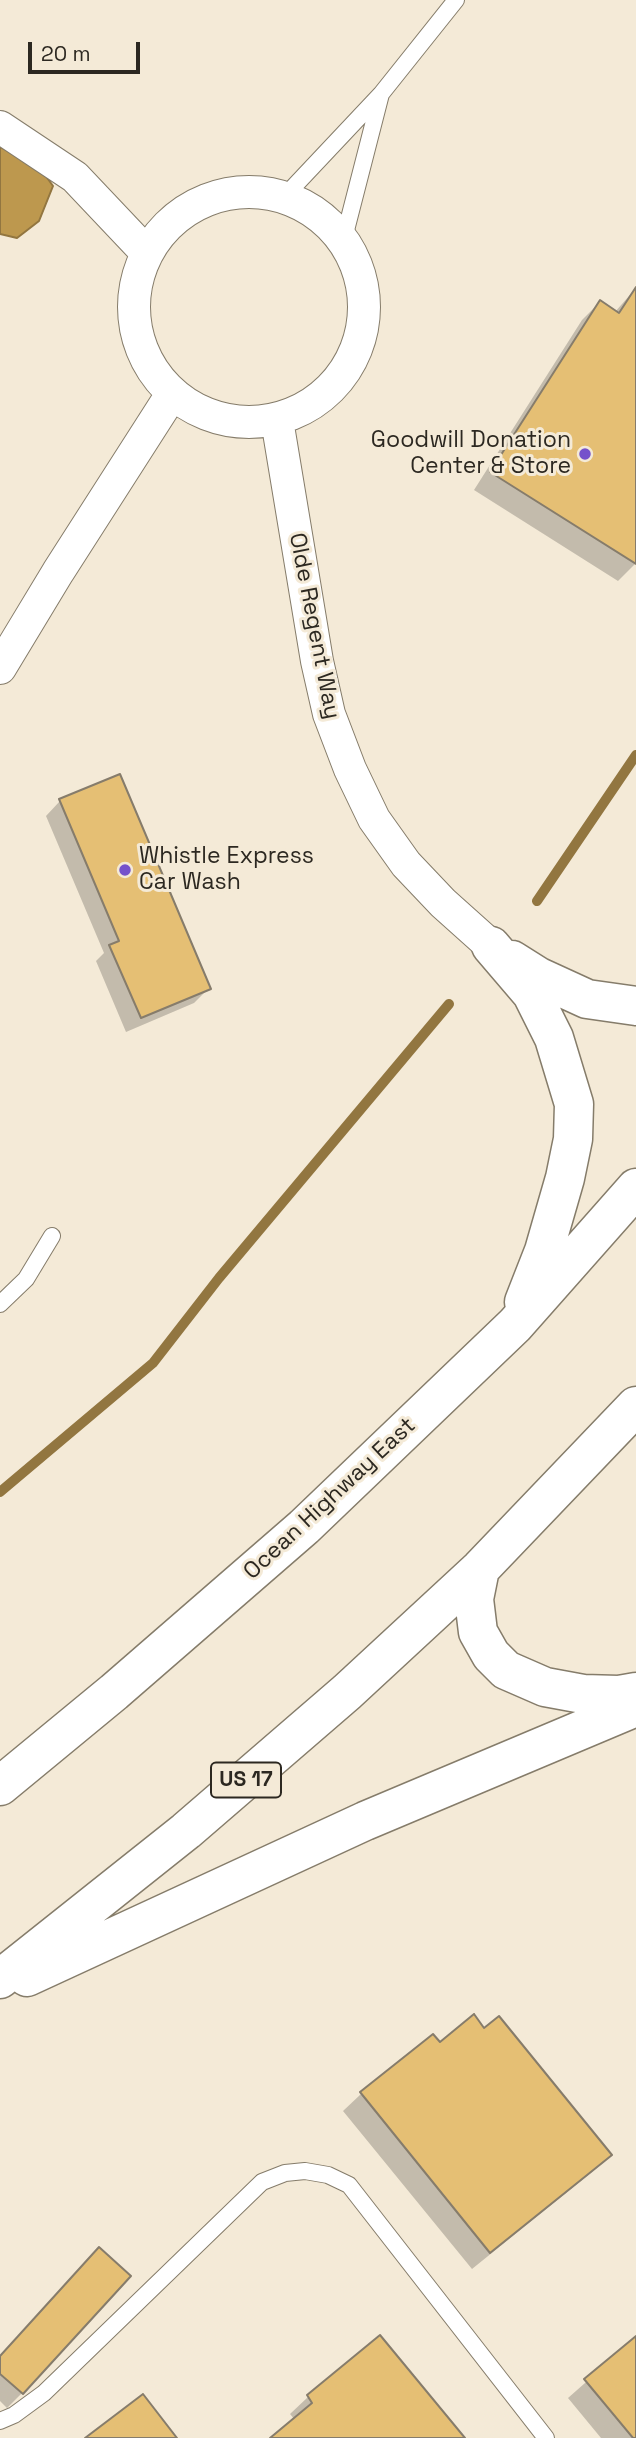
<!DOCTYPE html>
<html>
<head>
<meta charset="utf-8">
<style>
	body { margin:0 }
	#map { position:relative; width:636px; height:2438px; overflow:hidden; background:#f4ead7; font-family:"Space Grotesk",sans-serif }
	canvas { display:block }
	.scale { position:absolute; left:28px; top:42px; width:112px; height:32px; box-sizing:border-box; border:4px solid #2c2821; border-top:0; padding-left:9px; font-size:21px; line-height:24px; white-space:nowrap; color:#2c2821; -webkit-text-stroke:5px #f4ead7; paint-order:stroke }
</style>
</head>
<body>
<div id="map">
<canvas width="636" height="2438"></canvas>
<div class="scale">20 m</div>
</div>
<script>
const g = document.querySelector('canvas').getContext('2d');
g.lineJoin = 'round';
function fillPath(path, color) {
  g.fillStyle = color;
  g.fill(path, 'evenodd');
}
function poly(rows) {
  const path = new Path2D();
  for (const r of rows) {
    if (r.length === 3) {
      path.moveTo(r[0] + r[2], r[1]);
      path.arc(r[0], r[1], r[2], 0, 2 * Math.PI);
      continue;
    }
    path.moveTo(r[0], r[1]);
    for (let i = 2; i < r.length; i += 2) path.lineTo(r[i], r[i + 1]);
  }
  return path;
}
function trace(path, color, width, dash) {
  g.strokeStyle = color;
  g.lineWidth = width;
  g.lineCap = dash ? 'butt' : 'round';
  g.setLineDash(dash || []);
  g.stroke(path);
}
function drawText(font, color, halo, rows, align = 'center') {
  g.font = font + ' "Space Grotesk",sans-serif';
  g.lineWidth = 6;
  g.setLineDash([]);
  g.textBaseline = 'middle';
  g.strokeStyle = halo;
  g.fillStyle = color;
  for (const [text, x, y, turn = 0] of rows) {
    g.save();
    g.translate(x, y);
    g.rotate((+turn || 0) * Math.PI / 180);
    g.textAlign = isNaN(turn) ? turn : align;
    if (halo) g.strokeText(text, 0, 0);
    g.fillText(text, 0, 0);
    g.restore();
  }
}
const water = poly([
	[0,147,38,165,53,186,39,221,17,238,0,234,0,147]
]);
const shadow = poly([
	[636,288,636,563,618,581,474,490,582,320,600,302,615,312],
	[60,801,209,988,194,1003,126,1032,96,961,104,953,46,816],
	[433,2036,439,2044,609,2155,592,2172,472,2269,343,2111,361,2094],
	[379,2337,463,2438,273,2438,295,2420,290,2414,308,2397],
	[636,2338,636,2438,601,2438,568,2398],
	[0,2357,22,2393,7,2408,0,2401]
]);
const stream = poly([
	[537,901,636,755],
	[0,1492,153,1363,219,1278,449,1004]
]);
const building = poly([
	[636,287,636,564,490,472,600,300,619,313,636,287],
	[120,774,211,989,141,1018,109,945,119,941,59,799,120,774],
	[474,2014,484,2028,499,2016,612,2155,490,2253,360,2092,433,2034,440,2042,474,2014],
	[99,2247,131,2276,23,2394,0,2374,0,2356,99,2247],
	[380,2335,465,2438,270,2438,312,2403,307,2395,380,2335],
	[636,2336,636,2438,633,2438,584,2379,636,2336],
	[143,2394,177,2438,85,2438,143,2394]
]);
const service = poly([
	[381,94,456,0],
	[284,197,381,94,344,238],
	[0,1304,26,1279,52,1236],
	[0,2421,14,2415,44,2393,262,2182,285,2173,305,2171,328,2175,349,2185,546,2438]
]);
const minor = poly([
	[0,127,75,177,146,252],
	[249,307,115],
	[277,420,317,661,329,714,350,769,374,819,406,864,443,903,491,946],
	[0,668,58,572,172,394]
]);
const trunk = poly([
	[491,946,532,994,554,1038,574,1104,573,1139,565,1178,544,1251,524,1302],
	[512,960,539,977,587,999,636,1006],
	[480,1569,474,1599,478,1632,491,1655,506,1670,545,1687,583,1694,619,1695,636,1692],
	[0,1786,114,1692,304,1527,515,1325,636,1188],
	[27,1977,365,1821,636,1707],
	[0,1979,186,1831,347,1692,480,1569,636,1406]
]);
const markers = [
	[585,454,7,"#7552cb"],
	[125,870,7,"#7552cb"]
];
const shields = [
	[246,1780,70]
];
const shieldNames = [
	["US 17",246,1780]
];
const poiNames = [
	["Goodwill Donation",571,441],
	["Center & Store",571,467],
	["Whistle Express",139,857,"left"],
	["Car Wash",139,883,"left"]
];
const streetNames = [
	["Olde Regent Way",314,626,79],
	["Ocean Highway East",330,1499,-43]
];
fillPath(water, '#bd984e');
trace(water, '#927640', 2);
fillPath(shadow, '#0003');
trace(stream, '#927640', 10);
fillPath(building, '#e5bf74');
trace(building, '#867c6b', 2);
trace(service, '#857c6a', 18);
trace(minor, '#857c6a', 34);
trace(trunk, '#857c6a', 41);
trace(service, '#fff', 16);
trace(minor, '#fff', 32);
trace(trunk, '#fff', 38);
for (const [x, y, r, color] of markers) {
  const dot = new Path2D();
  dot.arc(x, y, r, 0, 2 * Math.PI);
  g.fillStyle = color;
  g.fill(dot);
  trace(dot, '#f4ead7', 2.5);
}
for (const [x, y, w] of shields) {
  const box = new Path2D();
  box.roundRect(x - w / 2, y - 17.5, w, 35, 5);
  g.fillStyle = '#f4ead7';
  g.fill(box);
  trace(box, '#2c2821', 2);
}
drawText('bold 21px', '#2c2821', null, shieldNames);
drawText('23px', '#2c2821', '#f4ead7', poiNames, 'right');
drawText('23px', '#2c2821', '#f4ead7', streetNames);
</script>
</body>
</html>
